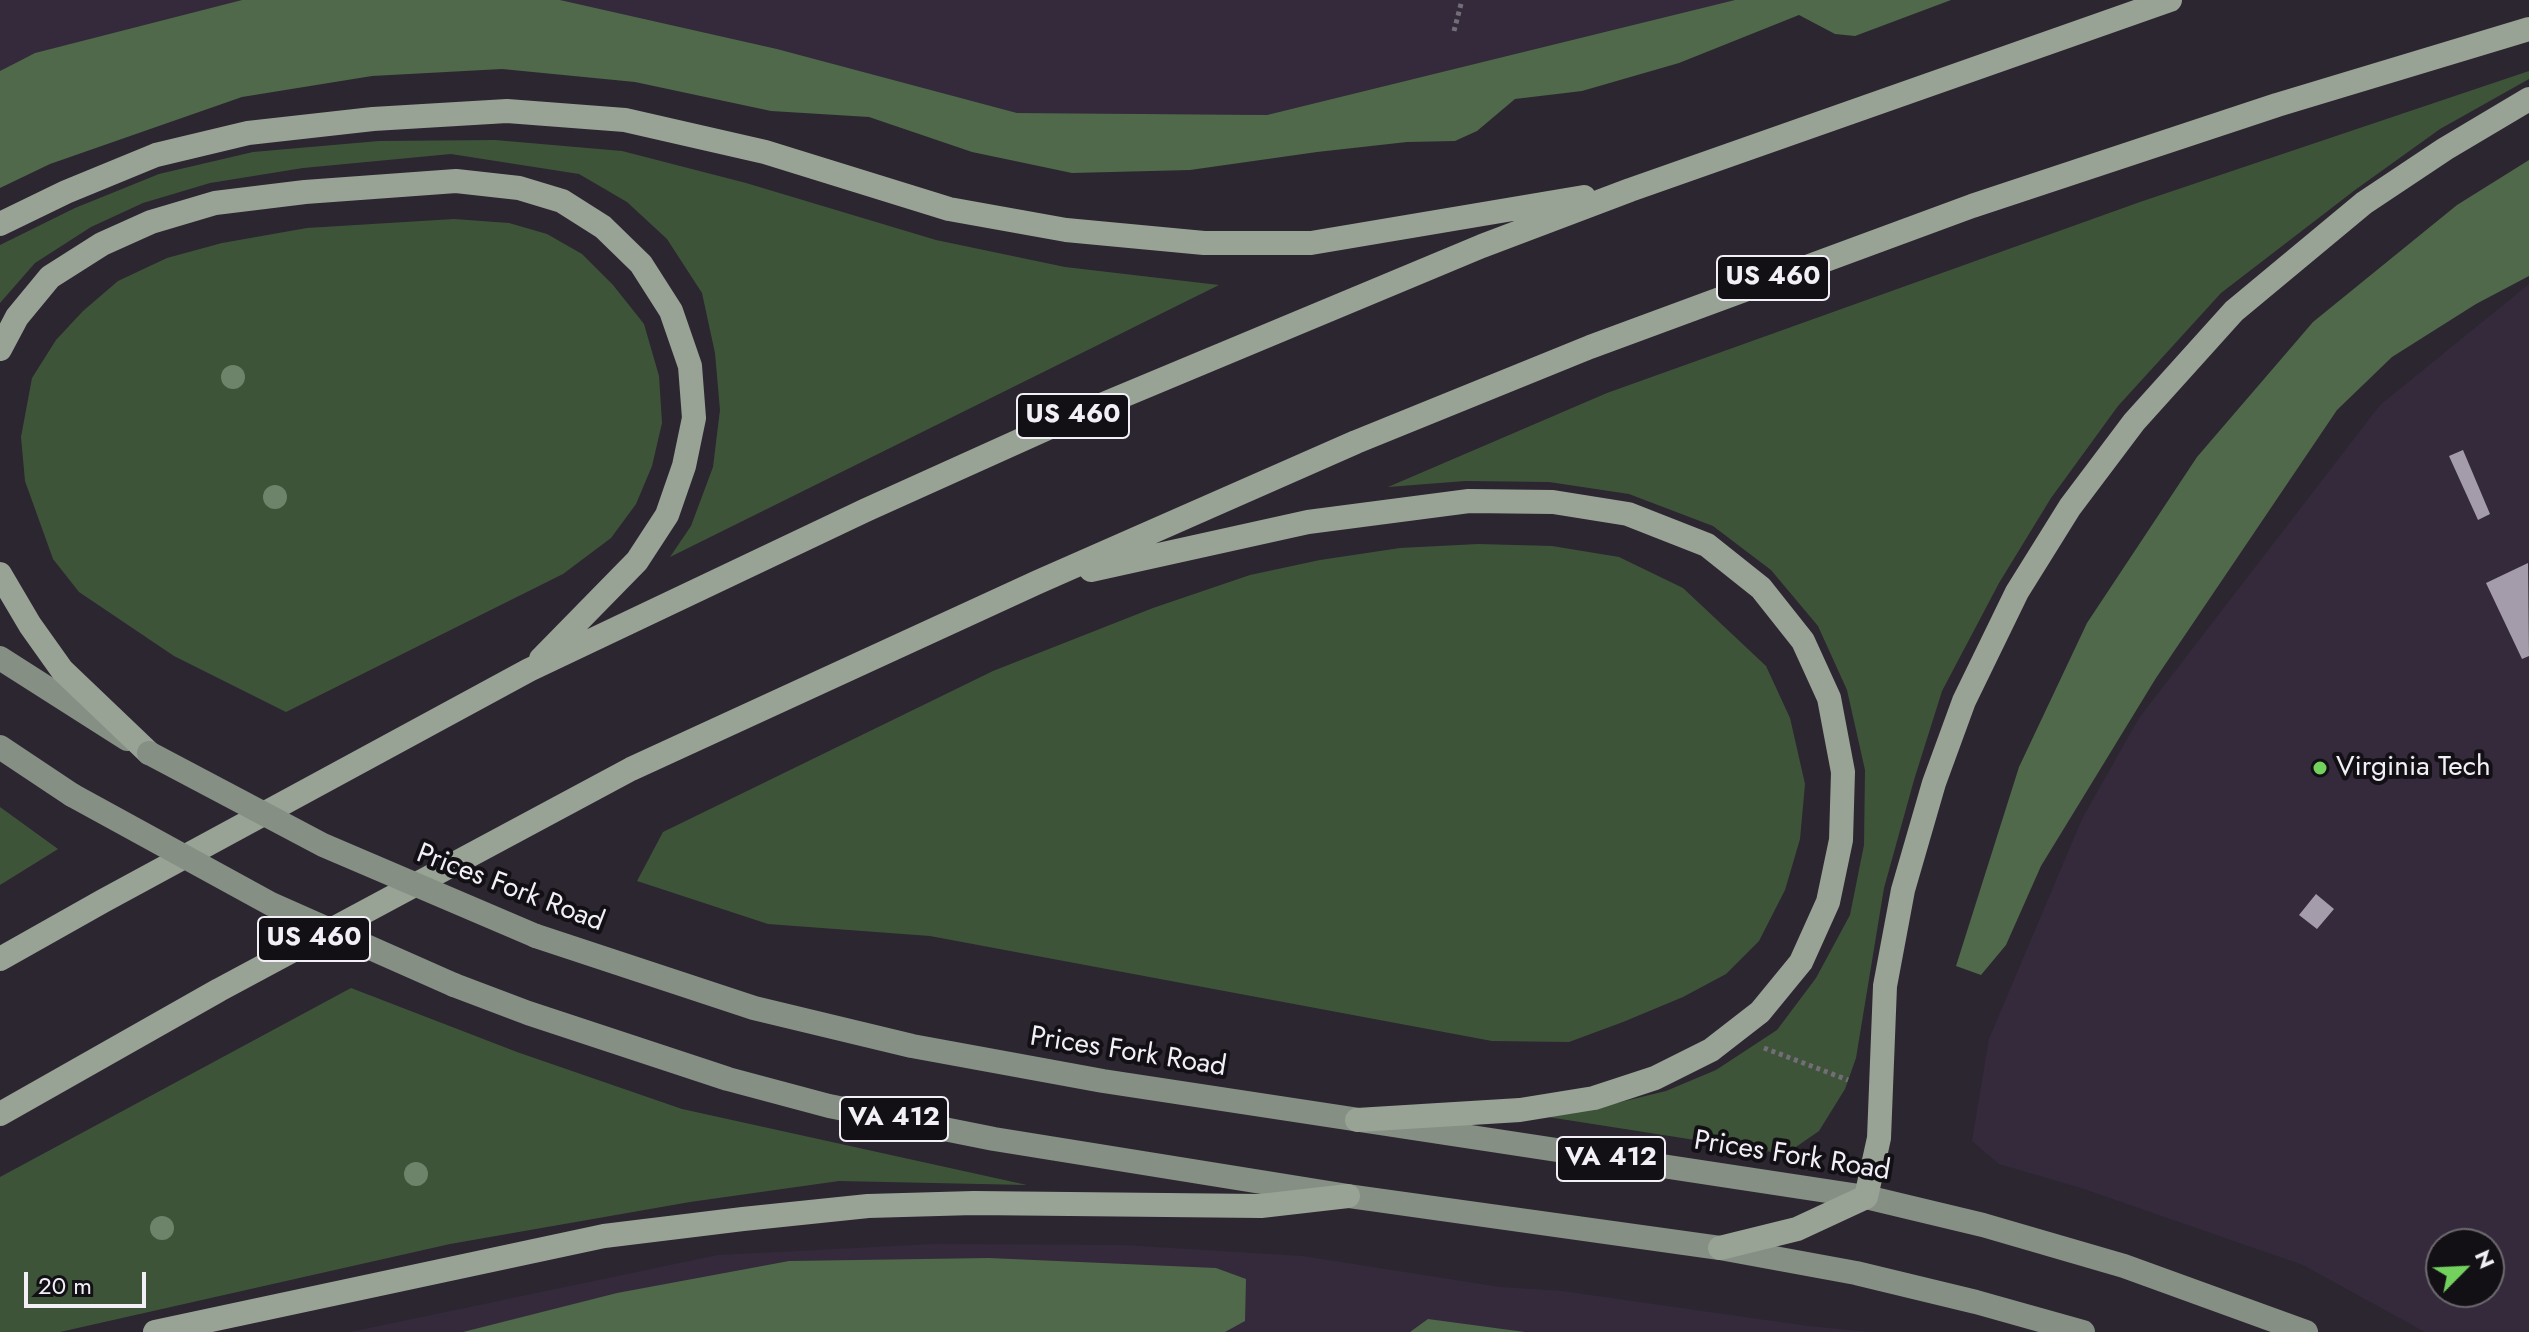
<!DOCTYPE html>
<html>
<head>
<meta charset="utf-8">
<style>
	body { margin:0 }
	#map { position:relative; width:2529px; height:1332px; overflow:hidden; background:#2c2631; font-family:Jost,sans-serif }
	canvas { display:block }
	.north { position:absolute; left:2425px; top:1228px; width:80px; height:80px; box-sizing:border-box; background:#131015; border:2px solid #6d696f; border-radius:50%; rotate:66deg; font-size:22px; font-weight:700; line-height:32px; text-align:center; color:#f3eff7 }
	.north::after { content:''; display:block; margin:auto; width:28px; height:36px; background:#73d25d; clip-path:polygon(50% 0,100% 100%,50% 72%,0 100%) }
	.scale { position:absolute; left:24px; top:1272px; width:122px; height:36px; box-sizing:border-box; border:4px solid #f3eff7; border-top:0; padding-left:10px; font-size:24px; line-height:28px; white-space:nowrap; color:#f3eff7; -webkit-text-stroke:6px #131015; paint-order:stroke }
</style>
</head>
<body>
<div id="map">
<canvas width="2529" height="1332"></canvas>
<div class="north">N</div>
<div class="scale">20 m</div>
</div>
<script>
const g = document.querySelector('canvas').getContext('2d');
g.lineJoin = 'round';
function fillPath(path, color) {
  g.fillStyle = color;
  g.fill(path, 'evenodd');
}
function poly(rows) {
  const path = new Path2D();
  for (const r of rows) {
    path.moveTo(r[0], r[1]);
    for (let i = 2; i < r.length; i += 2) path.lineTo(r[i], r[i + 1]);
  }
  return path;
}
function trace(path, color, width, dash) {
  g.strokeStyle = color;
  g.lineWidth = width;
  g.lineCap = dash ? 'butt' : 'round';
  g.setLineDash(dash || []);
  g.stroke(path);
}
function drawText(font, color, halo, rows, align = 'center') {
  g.font = font + ' Jost,sans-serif';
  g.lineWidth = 8;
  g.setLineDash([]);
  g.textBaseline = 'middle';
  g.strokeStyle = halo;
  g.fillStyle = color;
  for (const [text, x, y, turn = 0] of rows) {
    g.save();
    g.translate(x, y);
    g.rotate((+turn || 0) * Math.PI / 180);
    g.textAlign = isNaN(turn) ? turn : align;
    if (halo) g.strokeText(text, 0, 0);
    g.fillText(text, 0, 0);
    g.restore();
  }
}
const built = poly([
	[0,0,242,0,35,53,0,71],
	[560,0,1735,0,1267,115,1017,113,777,49],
	[2529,284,2529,1332,2425,1332,2303,1265,2081,1188,1999,1164,1972,1141,1989,1039,2082,819,2139,718,2380,405],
	[2441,1244,2489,1244,2489,1292,2441,1292],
	[933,1244,1122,1245,1303,1256,1500,1287,1562,1291,1808,1326,1869,1332,350,1332,718,1255]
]);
const green = poly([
	[2529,71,2529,79,2440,129,2355,190,2221,293,2118,406,2051,498,1999,583,1942,691,1914,780,1884,888,1856,1058,1845,1089,1819,1131,1793,1149,1772,1152,1548,1117,1592,1109,1666,1091,1716,1070,1777,1030,1816,978,1850,915,1864,845,1865,770,1847,690,1818,626,1771,570,1713,526,1629,494,1549,482,1465,481,1388,487,1607,393,2140,202],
	[495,140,622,151,746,183,936,240,1065,267,1219,285,670,557,691,526,713,467,720,410,715,353,702,293,667,239,627,202,579,174,451,154,303,168,210,183,143,203,91,227,35,263,0,303,0,245,75,208,159,174,253,152,379,141],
	[454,219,509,223,547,234,582,254,613,285,644,324,659,376,662,423,652,466,636,504,611,538,563,574,286,712,174,656,79,592,53,559,25,481,21,437,32,378,56,340,83,311,118,281,167,258,222,243,307,228],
	[1478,544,1552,546,1619,557,1683,588,1766,666,1790,718,1805,784,1800,839,1785,890,1759,941,1726,974,1683,997,1623,1022,1569,1042,1492,1041,930,936,768,924,637,881,663,832,993,671,1153,608,1250,575,1320,560,1400,548],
	[0,807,58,849,0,885],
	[351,988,517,1052,682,1109,1027,1185,839,1181,690,1202,450,1244,60,1332,0,1332,0,1177]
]);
const forest = poly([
	[242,0,560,0,777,49,1017,113,1267,115,1735,0,1951,0,1855,36,1835,34,1799,15,1679,63,1582,91,1515,99,1477,131,1455,141,1407,142,1317,152,1190,170,1072,173,972,152,869,117,771,111,635,82,502,69,372,76,242,97,50,164,0,188,0,71,35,53],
	[2529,160,2529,276,2476,304,2392,357,2337,410,2156,678,2041,866,2006,945,1981,975,1956,966,2019,767,2087,623,2197,457,2313,322,2457,205],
	[989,1258,1216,1268,1246,1279,1245,1321,1225,1332,463,1332,617,1293,789,1261],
	[1428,1319,1525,1332,1410,1332]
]);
const building = poly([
	[2463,450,2490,514,2478,520,2449,456],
	[2528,563,2529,656,2522,659,2486,583],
	[2316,894,2334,909,2317,929,2299,915]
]);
const path = poly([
	[1454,31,1462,0],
	[1764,1048,1848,1080]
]);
const major = poly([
	[0,658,127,739],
	[0,747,72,795],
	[536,936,754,1008,912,1046,1103,1081,1866,1197,1983,1225,2124,1266,2306,1332],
	[454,985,528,1013,728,1079,829,1106,994,1139,1348,1196,1720,1248,1856,1273,1976,1302,2083,1332]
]);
const highway = poly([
	[0,224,66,192,156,155,248,133,373,119,507,111,625,120,765,152,949,209,1066,230,1204,243,1311,243,1584,197],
	[0,349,17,317,50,277,102,244,151,222,215,203,305,192,456,181,519,188,562,201,603,227,641,264,671,311,690,366,694,418,684,466,667,515,637,561,541,659],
	[1091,570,1308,522,1469,501,1553,502,1628,514,1707,545,1761,588,1803,641,1829,698,1843,772,1841,840,1828,902,1801,962,1760,1012,1711,1050,1655,1078,1594,1098,1520,1110,1357,1120],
	[0,574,30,625,62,670,149,753],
	[0,959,103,901,529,670,866,510,1070,418,1482,246,1630,190,2170,0],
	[0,1114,219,990,631,769,1038,582,1356,442,1590,347,1972,206,2277,105,2529,29],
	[1720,1248,1797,1229,1866,1197,1879,1138,1885,986,1903,890,1934,783,1964,701,2017,592,2070,507,2134,422,2234,311,2364,203,2445,149,2529,99],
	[155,1332,604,1236,743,1219,868,1206,974,1203,1261,1206,1348,1196]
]);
const majorBridge = poly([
	[149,753,323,845,536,936],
	[72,795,271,904,454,985]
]);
const trees = [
	[233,377],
	[275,497],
	[416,1174],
	[162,1228]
];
const markers = [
	[2320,768,8,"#73d25d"]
];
const shields = [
	[1773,278,112],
	[1073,416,112],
	[314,939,112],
	[894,1119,108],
	[1611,1159,108]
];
const shieldNames = [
	["US 460",1773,278],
	["US 460",1073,416],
	["US 460",314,939],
	["VA 412",894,1119],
	["VA 412",1611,1159]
];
const poiNames = [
	["Virginia Tech",2336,768]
];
const streetNames = [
	["Prices Fork Road",510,889,21],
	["Prices Fork Road",1128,1053,9],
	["Prices Fork Road",1792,1157,9]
];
fillPath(built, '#342a3b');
fillPath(green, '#3e5439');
fillPath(forest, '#4f694a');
fillPath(building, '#a49caa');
trace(path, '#726d77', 5, [4, 4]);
trace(major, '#868f84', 24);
trace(highway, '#98a395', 24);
trace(majorBridge, '#868f84', 24);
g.fillStyle = '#6d836a';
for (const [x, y] of trees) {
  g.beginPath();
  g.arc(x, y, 12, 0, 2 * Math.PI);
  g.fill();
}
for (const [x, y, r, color] of markers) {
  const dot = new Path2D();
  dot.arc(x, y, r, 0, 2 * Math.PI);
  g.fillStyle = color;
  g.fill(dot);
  trace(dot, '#131015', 3);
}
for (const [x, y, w] of shields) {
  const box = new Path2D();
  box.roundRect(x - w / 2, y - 22, w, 44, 6);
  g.fillStyle = '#131015';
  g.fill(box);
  trace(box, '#f3eff7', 2);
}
drawText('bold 26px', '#f3eff7', null, shieldNames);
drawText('28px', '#f3eff7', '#131015', poiNames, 'left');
drawText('28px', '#f3eff7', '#131015', streetNames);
</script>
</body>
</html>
